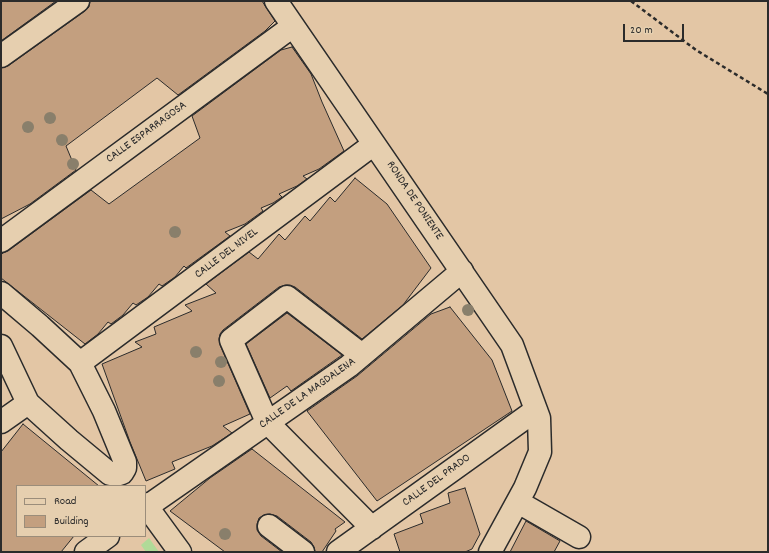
<!DOCTYPE html>
<html>
<head>
<meta charset="utf-8">
<style>
	body { margin:0 }
	#map { position:relative; width:769px; height:553px; overflow:hidden; background:#e3c6a5; font-family:Dekko,sans-serif }
	canvas { display:block }
	.frame { position:absolute; inset:0; border:2px solid #2b2b2b; pointer-events:none }
	.legend { position:absolute; left:16px; top:485px; width:130px; height:52px; box-sizing:border-box; background:#e6cfaf; border:1px solid #9b8d7a; margin:0; padding:5px 7px; list-style:none; font-size:12px; color:#2b2b2b }
	.legend li { display:flex; align-items:center; gap:8px; height:20px }
	.legend b { width:20px; border:1px solid #9b8d7a }
	.scale { position:absolute; left:623px; top:24px; width:61px; height:18px; box-sizing:border-box; border:2px solid #2b2b2b; border-top:0; padding-left:5px; font-size:12px; line-height:14px; white-space:nowrap; color:#2b2b2b; -webkit-text-stroke:3px #e6cfaf; paint-order:stroke }
</style>
</head>
<body>
<div id="map">
<canvas width="769" height="553"></canvas>
<div class="frame"></div>
<ul class="legend">
<li><b style="height:5px;background:#e6cfaf"></b>Road</li>
<li><b style="height:11px;background:#c39f7f"></b>Building</li>
</ul>
<div class="scale">20 m</div>
</div>
<script>
const g = document.querySelector('canvas').getContext('2d');
g.lineJoin = 'round';
function fillPath(path, color) {
  g.fillStyle = color;
  g.fill(path, 'evenodd');
}
function poly(rows) {
  const path = new Path2D();
  for (const r of rows) {
    path.moveTo(r[0], r[1]);
    for (let i = 2; i < r.length; i += 2) path.lineTo(r[i], r[i + 1]);
  }
  return path;
}
function trace(path, color, width, dash) {
  g.strokeStyle = color;
  g.lineWidth = width;
  g.lineCap = dash ? 'butt' : 'round';
  g.setLineDash(dash || []);
  g.stroke(path);
}
function drawText(font, color, halo, rows, align = 'center') {
  g.font = font + ' Dekko,sans-serif';
  g.lineWidth = 4;
  g.setLineDash([]);
  g.textBaseline = 'middle';
  g.strokeStyle = halo;
  g.fillStyle = color;
  for (const [text, x, y, turn = 0] of rows) {
    g.save();
    g.translate(x, y);
    g.rotate((+turn || 0) * Math.PI / 180);
    g.textAlign = isNaN(turn) ? turn : align;
    if (halo) g.strokeText(text, 0, 0);
    g.fillText(text, 0, 0);
    g.restore();
  }
}
const green = poly([
	[149,538,159,552,146,552,141,545]
]);
const building = poly([
	[1,1,56,1,1,41,1,1],
	[90,1,262,1,275,21,265,31,178,95,157,78,66,146,76,170,30,204,1,219,1,68,8,66,85,11,89,7,90,1],
	[292,47,311,74,322,102,344,151,319,169,303,176,307,179,297,186,279,194,282,197,273,203,261,208,263,211,245,224,225,232,230,236,186,268,184,266,175,277,162,286,159,284,148,297,136,305,133,303,123,315,111,324,108,322,98,334,85,344,1,278,1,255,3,253,8,251,91,190,109,204,200,138,192,116,281,50,292,47],
	[355,178,387,204,431,268,403,305,362,339,295,287,290,285,285,285,279,287,223,330,220,334,219,339,220,345,250,414,223,426,232,433,212,446,172,462,175,469,146,481,130,442,102,364,142,347,135,342,156,334,154,327,192,311,185,305,216,293,206,284,249,252,258,259,279,234,285,240,305,216,310,221,330,197,335,202,355,178],
	[450,307,492,360,512,411,377,501,307,411,357,376,431,314,450,307],
	[287,313,342,355,291,391,287,386,270,398,246,344,287,313],
	[23,424,99,486,17,486,17,536,74,536,61,552,1,552,1,452,23,424],
	[252,449,345,522,335,529,336,531,322,552,315,552,314,547,311,542,277,516,270,514,264,515,259,518,257,524,257,530,261,536,282,552,225,552,170,511,210,478,252,449],
	[465,488,480,534,472,549,465,552,400,552,394,534,423,523,420,514,450,503,448,493,465,488],
	[526,521,560,541,554,552,510,552,526,521]
]);
const path = poly([
	[631,1,696,50,768,94]
]);
const minor = poly([
	[276,1,512,345,539,418,540,452,525,488,490,552],
	[1,56,78,1],
	[1,241,293,26],
	[1,293,40,326,80,363,104,411,125,462,125,468,122,473,116,475,110,474,69,440,28,403,1,346],
	[362,355,287,297,231,340,267,422,372,528],
	[80,363,374,144],
	[1,422,28,403],
	[518,502,579,537],
	[145,504,180,552],
	[145,508,349,366,462,271],
	[269,526,303,552],
	[86,552,108,536],
	[338,552,536,410]
]);
const trees = [
	[50,118],
	[28,127],
	[62,140],
	[73,164],
	[175,232],
	[468,310],
	[196,352],
	[221,362],
	[219,381],
	[225,534]
];
const streetNames = [
	["CALLE ESPARRAGOSA",147,133,-36],
	["RONDA DE PONIENTE",414,201,56],
	["CALLE DEL NIVEL",227,254,-37],
	["CALLE DE LA MAGDALENA",308,394,-35],
	["CALLE DEL PRADO",437,481,-36]
];
fillPath(green, '#b0da98');
fillPath(building, '#c39f7f');
trace(building, '#2b2b2b', 1);
trace(minor, '#2b2b2b', 25);
trace(path, '#2b2b2b', 2.5, [4, 3]);
trace(minor, '#e6cfaf', 22);
g.fillStyle = '#897f6b';
for (const [x, y] of trees) {
  g.beginPath();
  g.arc(x, y, 6, 0, 2 * Math.PI);
  g.fill();
}
drawText('12px', '#2b2b2b', '#e6cfaf', streetNames);
</script>
</body>
</html>
